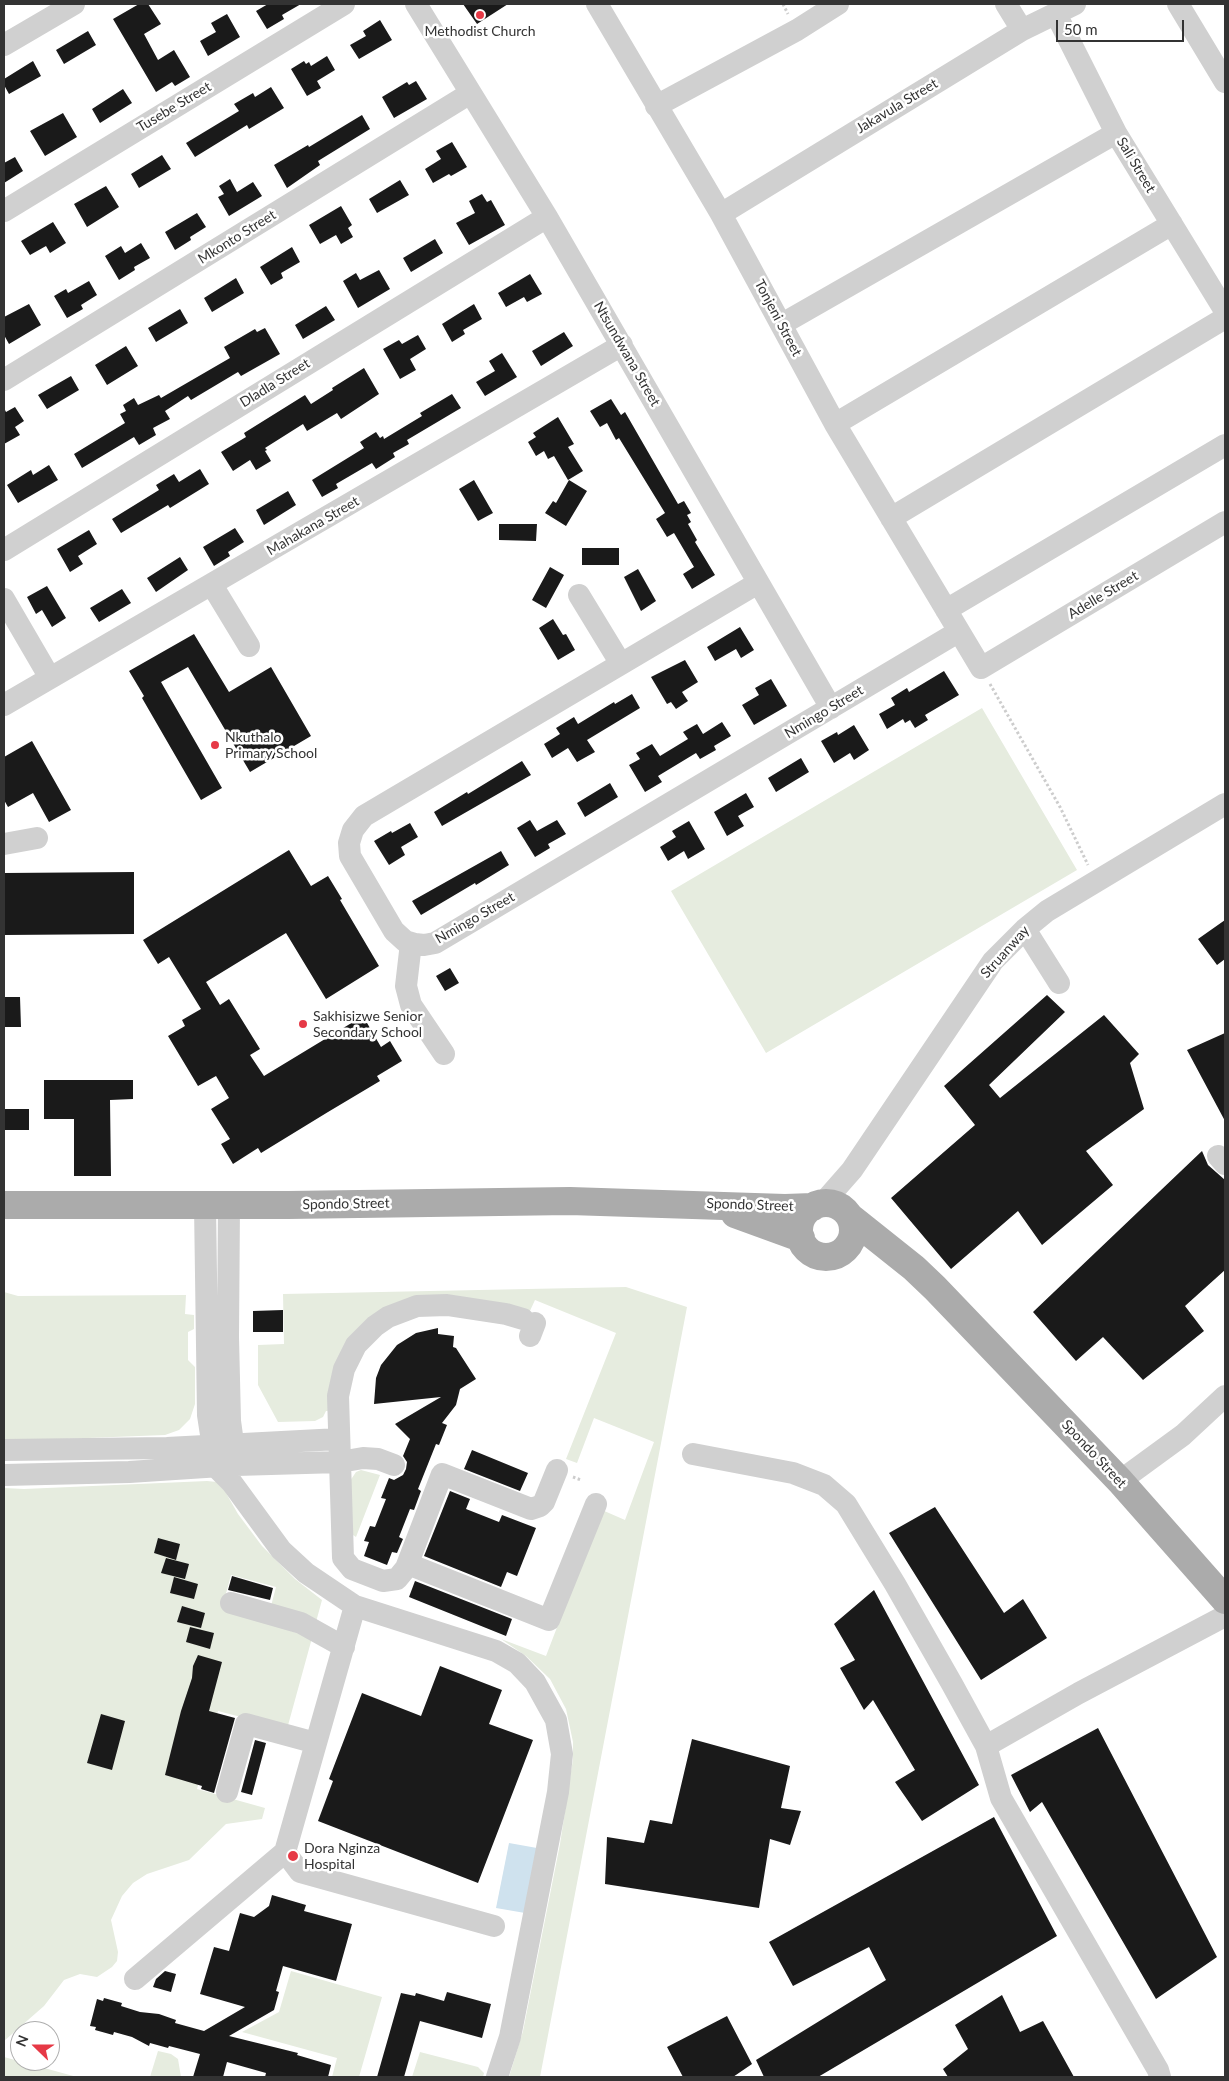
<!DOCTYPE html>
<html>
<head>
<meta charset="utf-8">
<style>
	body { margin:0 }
	#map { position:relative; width:1229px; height:2081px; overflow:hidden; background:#fff; font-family:Lato,sans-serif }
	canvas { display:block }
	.frame { position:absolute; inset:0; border:5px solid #333; pointer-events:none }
	.north { position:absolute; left:10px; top:2021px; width:50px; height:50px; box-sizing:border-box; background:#fff; border:1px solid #adadad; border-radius:50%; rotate:292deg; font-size:14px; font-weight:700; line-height:20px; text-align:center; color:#333 }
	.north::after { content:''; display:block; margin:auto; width:18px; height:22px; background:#e63946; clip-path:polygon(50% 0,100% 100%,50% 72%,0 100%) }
	.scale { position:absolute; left:1056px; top:20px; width:128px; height:22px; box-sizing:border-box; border:2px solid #333; border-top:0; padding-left:6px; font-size:15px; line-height:18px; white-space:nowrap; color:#333; -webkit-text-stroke:4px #fff; paint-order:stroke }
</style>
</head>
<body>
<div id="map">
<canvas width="1229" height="2081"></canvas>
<div class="frame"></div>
<div class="north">N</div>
<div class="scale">50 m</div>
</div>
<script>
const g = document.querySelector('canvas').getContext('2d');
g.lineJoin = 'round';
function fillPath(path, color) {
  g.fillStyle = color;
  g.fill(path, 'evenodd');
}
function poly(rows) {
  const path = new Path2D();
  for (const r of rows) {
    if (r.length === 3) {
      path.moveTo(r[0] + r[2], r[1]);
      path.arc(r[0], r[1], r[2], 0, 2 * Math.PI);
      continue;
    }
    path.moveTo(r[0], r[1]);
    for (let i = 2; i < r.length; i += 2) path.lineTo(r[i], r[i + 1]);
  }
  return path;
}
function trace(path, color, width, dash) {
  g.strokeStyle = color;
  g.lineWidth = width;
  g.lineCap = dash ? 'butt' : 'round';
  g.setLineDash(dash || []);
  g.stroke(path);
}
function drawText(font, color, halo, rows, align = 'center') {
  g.font = font + ' Lato,sans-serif';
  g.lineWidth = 5;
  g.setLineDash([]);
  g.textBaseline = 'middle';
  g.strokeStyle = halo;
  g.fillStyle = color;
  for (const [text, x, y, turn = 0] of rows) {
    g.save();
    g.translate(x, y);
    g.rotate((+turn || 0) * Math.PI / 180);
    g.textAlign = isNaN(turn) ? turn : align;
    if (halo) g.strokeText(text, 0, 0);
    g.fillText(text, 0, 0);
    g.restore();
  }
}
const green = poly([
	[982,708,1077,870,766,1053,671,891],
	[626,1287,687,1307,540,2077,509,2077,523,2031,560,1844,573,1759,573,1742,566,1709,550,1679,526,1656,501,1639,546,1656,602,1510,625,1520,654,1442,594,1418,577,1463,566,1459,616,1333,535,1300,529,1313,380,1312,331,1411,326,1411,323,1417,315,1421,278,1422,258,1385,258,1345,284,1344,283,1294],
	[4,1292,18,1296,186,1295,185,1314,194,1315,194,1329,188,1332,188,1360,195,1367,195,1404,190,1419,179,1430,165,1435,35,1440,4,1439],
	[361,1470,380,1475,356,1537,353,1535,350,1481,356,1472],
	[207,1481,217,1482,222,1486,238,1514,262,1546,295,1579,322,1600,316,1622,271,1606,276,1587,231,1575,222,1608,312,1638,287,1729,218,1711,197,1789,265,1808,262,1819,226,1824,189,1860,147,1874,133,1883,122,1896,111,1920,118,1952,117,1961,112,1967,97,1977,80,1974,64,1980,44,2006,4,2041,4,1488,24,1489],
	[291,1971,382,1997,359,2077,332,2077,337,2058,242,2032,279,2012],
	[158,2051,171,2054,178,2059,181,2077,150,2077],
	[420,2052,478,2067,484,2073,483,2077,412,2077],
	[4,2057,77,2077,4,2077]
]);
const water = poly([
	[509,1843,537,1848,525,1913,496,1908]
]);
const building = poly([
	[139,4,148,4,161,24,144,34,158,60,174,50,190,77,175,86,172,82,156,92,113,19],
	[268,4,301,4,282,15,284,19,267,29,256,11],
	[463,4,508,4,477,24],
	[227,14,240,37,208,56,200,41,216,32,211,23],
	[380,20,392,40,359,59,350,45,366,36,363,31],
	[88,31,96,45,64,64,56,50],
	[327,56,335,70,317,81,321,88,307,96,291,69,304,61,306,64,309,62,311,66],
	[33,61,41,76,9,94,4,85,4,79],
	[416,81,427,99,394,118,382,97,407,82,409,85],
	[271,87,284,108,249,129,247,125,195,157,186,143,239,111,234,104,253,93,255,97],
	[123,89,132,103,100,123,92,109],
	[63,113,77,137,45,156,30,131],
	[362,115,370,129,318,161,320,165,287,188,274,165,308,145,309,147],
	[452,142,467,167,451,176,449,174,433,183,425,169,441,159,436,151],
	[162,155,171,169,139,188,131,174],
	[15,157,23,171,4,183,4,163],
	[230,179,237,192,253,182,262,196,229,216,218,197,224,194,219,186],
	[400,180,409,195,377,213,369,199],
	[106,186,119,207,87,227,74,204],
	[482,194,487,202,491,200,505,225,469,245,456,223,475,213,469,201],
	[341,206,352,225,348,228,353,237,341,244,336,235,320,244,309,225],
	[197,213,206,227,190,237,191,240,175,250,165,232],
	[53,222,66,243,50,253,46,246,30,255,21,241],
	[435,239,443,253,411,272,403,258],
	[141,243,150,258,134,267,135,270,119,280,105,256,121,246,125,253],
	[292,247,300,262,281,273,283,278,271,285,260,267],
	[379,270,390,289,358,308,343,281,356,273,360,280],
	[530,274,542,294,527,302,524,297,506,307,498,293],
	[236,278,244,293,212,312,204,298],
	[89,281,97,295,81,305,83,309,67,318,54,296,66,289,68,293],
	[29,304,41,325,9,344,4,335,4,317],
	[474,304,482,319,463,330,465,334,452,342,442,324],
	[326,306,335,320,303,339,295,325],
	[180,309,188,323,156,342,148,328],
	[265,328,280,354,241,376,238,372,191,400,188,396,165,411,170,419,153,428,156,435,139,445,134,437,82,468,74,454,125,423,120,414,126,411,123,405,134,398,138,405,159,395,161,398,230,358,224,347,255,329,257,332],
	[564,332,573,346,541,366,532,351],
	[418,335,426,349,410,359,416,370,400,379,383,349,399,340,402,344],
	[126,346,138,366,107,385,95,365],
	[502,353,517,377,485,396,476,382,495,371,489,361],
	[364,368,379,394,341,419,337,413,307,431,303,424,265,448,267,450,265,451,271,461,256,470,250,460,233,471,221,452,246,437,244,433,305,395,311,404,333,390,332,388],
	[71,376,79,390,47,409,38,395],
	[452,394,461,408,407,440,409,444,393,453,395,457,376,469,372,463,336,484,338,488,322,497,312,480,364,448,360,442,376,432,380,438,383,436,384,439,422,416,420,413],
	[611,399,621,415,625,412,678,504,684,501,691,513,687,515,691,522,688,524,697,540,695,542,715,575,692,589,683,574,694,567,674,533,667,537,656,519,665,513,619,438,616,440,607,423,600,427,590,411],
	[15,407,24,421,15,427,20,435,4,444,4,408,6,412],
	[558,417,574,444,568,447,583,471,568,480,554,456,548,459,544,451,536,456,528,442,536,437,533,433],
	[49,465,58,480,18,503,7,485,31,470,33,475],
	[200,469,209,484,170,508,168,505,121,533,112,519,159,490,156,485,174,474,179,482],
	[474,480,493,513,478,521,459,489],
	[569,480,587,491,566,526,545,513,553,501,556,503],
	[288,491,296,505,264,525,256,510],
	[499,524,537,524,536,541,499,540],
	[235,528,244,542,228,552,230,556,214,566,203,547],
	[89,530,97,544,78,556,83,564,70,572,57,549],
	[582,548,619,548,619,565,582,565],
	[180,557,188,570,156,592,147,578],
	[550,567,564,575,546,608,532,600],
	[638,569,656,601,641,611,624,577],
	[47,586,66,618,52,627,42,610,36,614,27,597],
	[122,589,131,603,99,622,90,608],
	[553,619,563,635,566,634,575,650,558,660,539,628],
	[740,627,754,650,741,658,736,649,715,661,707,647],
	[194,634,229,692,271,667,311,736,250,772,188,667,161,682,222,788,201,800,142,698,144,696,129,671],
	[685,660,698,682,682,692,688,701,676,709,671,702,667,704,651,677],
	[944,671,959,695,925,715,928,720,915,728,910,720,905,723,903,719,887,729,879,714,895,705,891,698,907,688,909,692],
	[771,679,787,706,754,725,742,705,759,695,755,688],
	[632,694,640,708,587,740,595,752,577,762,568,748,552,758,544,744,560,734,556,728,574,717,578,724,614,702,615,704],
	[722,722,731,736,714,746,716,750,700,759,696,753,658,776,662,782,645,792,629,765,640,759,636,753,652,744,660,756,688,739,683,732,697,724,703,734],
	[854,725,869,750,854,760,850,753,834,763,821,741,837,732,838,735],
	[32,741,71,810,49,822,33,793,8,807,4,800,4,757],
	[801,758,809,772,776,792,768,778],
	[522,761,531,775,442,826,434,812,467,792,468,794],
	[610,783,618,797,585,817,577,803],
	[746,793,754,807,738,816,744,826,727,836,714,812],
	[530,820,537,831,557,820,566,834,548,844,550,848,535,857,517,828],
	[689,821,705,849,688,859,684,851,668,861,660,847,676,837,672,831],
	[410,823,418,837,401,847,405,855,389,865,374,841,391,831,392,833],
	[289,850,311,886,328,876,342,899,340,900,379,966,326,999,286,933,206,982,220,1005,229,999,260,1049,250,1055,264,1076,363,1016,381,1047,390,1041,402,1061,377,1076,380,1081,328,1112,261,1153,258,1148,233,1164,221,1144,230,1139,211,1109,229,1098,216,1076,198,1086,168,1036,185,1026,182,1020,201,1009,169,957,158,964,143,940],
	[501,851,509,865,476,885,475,883,421,915,412,901],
	[134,872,134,934,4,935,4,873],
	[1225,920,1225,959,1217,965,1198,939],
	[450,968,459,983,445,991,436,976],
	[1047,995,1065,1012,989,1085,1000,1098,1104,1015,1139,1054,1130,1063,1144,1109,1086,1151,1113,1185,1042,1245,1018,1211,951,1269,891,1198,975,1125,944,1086],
	[4,997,20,997,21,1027,4,1027],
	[1225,1033,1225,1121,1187,1050],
	[44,1080,133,1080,133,1099,110,1100,111,1176,74,1176,74,1119,44,1119],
	[4,1109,29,1109,29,1130,4,1130],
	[1202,1151,1208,1165,1225,1180,1225,1270,1185,1306,1204,1331,1143,1380,1103,1337,1076,1361,1033,1312],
	[283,1310,283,1332,253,1332,253,1311],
	[438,1328,438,1334,454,1336,453,1347,456,1348,476,1379,460,1389,456,1405,442,1423,447,1425,439,1445,436,1444,418,1489,421,1491,414,1510,410,1509,399,1537,403,1539,397,1553,392,1552,387,1565,364,1556,369,1542,364,1541,370,1526,375,1527,386,1499,381,1498,389,1478,394,1480,403,1475,406,1469,407,1462,403,1456,410,1439,395,1424,441,1397,374,1404,376,1378,381,1365,397,1345,416,1333],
	[472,1450,528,1473,520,1491,464,1469],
	[450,1491,470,1499,466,1509,499,1522,502,1515,536,1528,517,1576,507,1572,501,1587,424,1556],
	[935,1507,1004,1613,1023,1599,1047,1638,981,1680,889,1533],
	[158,1538,180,1544,176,1560,154,1553],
	[166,1558,189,1564,185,1579,161,1573],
	[232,1576,273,1588,270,1600,228,1590],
	[174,1577,198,1584,194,1599,170,1593],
	[415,1581,512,1619,506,1636,409,1597],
	[874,1590,979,1785,922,1821,895,1782,915,1770,873,1700,864,1710,840,1668,855,1660,834,1624],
	[182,1606,205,1613,201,1628,177,1622],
	[190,1627,214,1633,210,1649,186,1642],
	[198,1655,222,1662,209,1711,235,1718,214,1793,201,1789,202,1786,165,1775,181,1711,192,1678,193,1666],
	[440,1666,502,1690,489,1724,533,1740,478,1883,318,1821,333,1781,329,1779,362,1693,421,1716],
	[101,1714,125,1721,112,1770,87,1763],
	[1098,1728,1217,1957,1156,1999,1042,1802,1030,1812,1011,1775],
	[692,1739,790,1766,781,1808,801,1811,790,1845,770,1839,759,1908,605,1884,607,1837,644,1843,650,1820,672,1824],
	[255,1740,266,1743,252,1795,241,1792],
	[994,1817,1057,1936,818,2077,764,2077,756,2060,886,1980,869,1947,793,1986,769,1942],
	[272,1895,306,1905,304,1911,352,1924,336,1981,283,1966,276,1991,279,1992,274,2010,229,2036,298,2053,297,2055,331,2065,328,2077,265,2077,266,2073,227,2062,223,2077,193,2077,200,2054,169,2046,168,2048,150,2043,149,2046,132,2037,114,2032,113,2035,95,2030,96,2027,90,2026,97,1999,103,2001,104,1998,122,2003,121,2006,140,2012,159,2014,176,2020,175,2023,204,2031,245,2007,200,1994,214,1947,229,1951,240,1913,254,1917,269,1906],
	[165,1971,176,1974,171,1992,153,1987,156,1979],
	[447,1992,491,2004,482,2038,420,2021,404,2077,377,2077,401,1993,415,1996,416,1993,444,2001],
	[1002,1995,1020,2032,1043,2021,1074,2077,948,2077,943,2069,968,2049,955,2025],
	[727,2016,752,2064,733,2077,683,2077,667,2047]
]);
const path = poly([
	[783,4,788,14],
	[990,684,1060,807,1088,865],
	[573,1477,581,1480]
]);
const minor = poly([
	[416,4,547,217,831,708],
	[597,4,721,214,835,424,981,668,1225,522],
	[1006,4,1022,30],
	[1178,4,1225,82],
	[1056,14,1116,133,1225,311],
	[4,45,74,4],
	[656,106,797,30,838,4],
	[4,211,344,4],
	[721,214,1022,30,1075,4],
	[782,324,1116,133],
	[4,380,469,94],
	[835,424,1172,224],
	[891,518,1225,318],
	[4,550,547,217],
	[758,583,364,816,353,830,349,843,350,856,394,931,405,941,415,944,424,945,435,943,958,632],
	[212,585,249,646],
	[579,595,621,664],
	[4,599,50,678],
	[946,610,1225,445],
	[4,705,622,345],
	[4,844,37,838],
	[1025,929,1059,983],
	[411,943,406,986,411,1005,444,1054],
	[1218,1156,1225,1164],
	[823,1203,852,1170,993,961,1025,929,1047,911,1225,804],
	[205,1205,208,1415,216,1467,232,1483,281,1550,306,1573,355,1606,496,1651,517,1663,535,1682,556,1720,562,1754,558,1792,510,2037,497,2077],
	[229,1205,228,1337,230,1421,235,1457],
	[523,1319,506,1314,447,1305,417,1306,388,1317,375,1326,356,1345,344,1369,338,1396,343,1558,352,1569,383,1581,397,1579,406,1568,442,1474,531,1509,540,1506,544,1502,557,1470],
	[530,1336,535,1323],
	[4,1450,167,1448,339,1439],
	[693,1454,793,1473,824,1485,846,1504,895,1584,952,1684,986,1746,1001,1798,1158,2070,1160,2077],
	[4,1475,129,1472,236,1465,340,1462,363,1458,378,1459,394,1465],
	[1120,1481,1183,1435,1225,1396],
	[408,1564,549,1620,596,1504],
	[231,1603,301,1623,344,1647],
	[986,1746,1079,1693,1225,1616],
	[227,1792,246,1724,316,1743],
	[285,1852,300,1872,494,1926],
	[135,1979,285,1852,355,1606]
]);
const major = poly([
	[826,1230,27],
	[4,1205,288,1205,570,1201,785,1208,813,1207],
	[735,1214,801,1238],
	[850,1217,914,1268,935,1288,1120,1481,1225,1600]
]);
const markers = [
	[480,15,5,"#e63946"],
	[215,745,5,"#e63946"],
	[303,1024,5,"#e63946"],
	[293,1856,6,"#e63946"]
];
const poiNames = [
	["Methodist Church",480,31,"center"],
	["Nkuthalo",225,737],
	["Primary School",225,753],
	["Sakhisizwe Senior",313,1016],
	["Secondary School",313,1032],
	["Dora Nginza",304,1848],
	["Hospital",304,1864]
];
const streetNames = [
	["Jakavula Street",897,106,-31],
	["Tusebe Street",174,107,-31],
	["Sali Street",1136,165,59],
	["Mkonto Street",237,237,-32],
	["Tonjeni Street",778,318,62],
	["Ntsundwana Street",627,354,60],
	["Dladla Street",275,383,-32],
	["Mahakana Street",313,526,-30],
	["Adelle Street",1103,595,-31],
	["Nmingo Street",824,712,-31],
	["Nmingo Street",475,918,-30],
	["Struanway",1005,952,-48],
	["Spondo Street",346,1204,-1],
	["Spondo Street",750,1205,2],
	["Spondo Street",1094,1454,47]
];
fillPath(green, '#e6ecdf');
fillPath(water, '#cfe2ee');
fillPath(building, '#1a1a1a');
trace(path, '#cdcdcd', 3, [2.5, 2.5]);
trace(minor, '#d0d0d0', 22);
trace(major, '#ababab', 28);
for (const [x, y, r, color] of markers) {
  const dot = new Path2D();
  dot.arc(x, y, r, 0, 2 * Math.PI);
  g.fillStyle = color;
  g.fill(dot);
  trace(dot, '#fff', 2);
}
drawText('14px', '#333', '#fff', poiNames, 'left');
drawText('14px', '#333', '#fff', streetNames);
</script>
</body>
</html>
